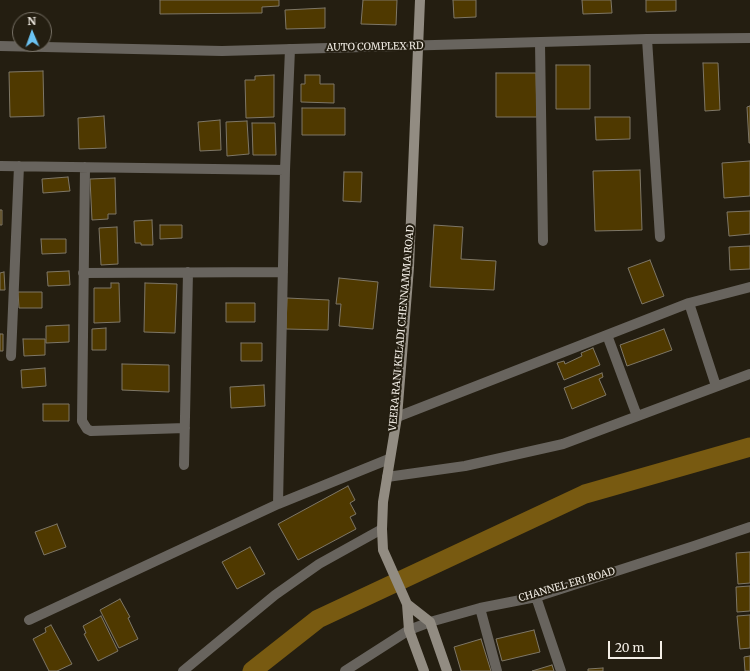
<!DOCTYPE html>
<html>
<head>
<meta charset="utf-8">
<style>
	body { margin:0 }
	#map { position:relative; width:750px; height:671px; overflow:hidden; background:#241e11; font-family:Merriweather,serif }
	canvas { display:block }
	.north { position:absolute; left:12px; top:12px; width:40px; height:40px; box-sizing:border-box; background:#241e11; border:1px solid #777166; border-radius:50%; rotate:358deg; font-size:11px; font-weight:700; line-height:16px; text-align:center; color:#f3eee6 }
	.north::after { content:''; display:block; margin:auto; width:14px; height:18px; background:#6bc3f2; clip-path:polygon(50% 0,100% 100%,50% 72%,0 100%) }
	.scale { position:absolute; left:608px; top:641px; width:54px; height:18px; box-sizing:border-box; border:2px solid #f3eee6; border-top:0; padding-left:5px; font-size:12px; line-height:14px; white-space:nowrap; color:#f3eee6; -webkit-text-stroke:3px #241e11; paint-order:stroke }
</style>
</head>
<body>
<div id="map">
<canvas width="750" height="671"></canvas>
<div class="north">N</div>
<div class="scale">20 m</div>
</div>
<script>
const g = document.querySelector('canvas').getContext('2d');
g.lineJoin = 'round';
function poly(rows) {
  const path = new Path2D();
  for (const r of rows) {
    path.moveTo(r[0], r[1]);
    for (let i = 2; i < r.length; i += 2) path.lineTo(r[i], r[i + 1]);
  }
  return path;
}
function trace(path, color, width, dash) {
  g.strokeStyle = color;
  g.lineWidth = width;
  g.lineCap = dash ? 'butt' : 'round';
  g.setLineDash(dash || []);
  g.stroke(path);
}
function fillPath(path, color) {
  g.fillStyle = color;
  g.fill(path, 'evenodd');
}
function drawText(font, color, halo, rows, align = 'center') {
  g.font = font + ' Merriweather,serif';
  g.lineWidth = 4;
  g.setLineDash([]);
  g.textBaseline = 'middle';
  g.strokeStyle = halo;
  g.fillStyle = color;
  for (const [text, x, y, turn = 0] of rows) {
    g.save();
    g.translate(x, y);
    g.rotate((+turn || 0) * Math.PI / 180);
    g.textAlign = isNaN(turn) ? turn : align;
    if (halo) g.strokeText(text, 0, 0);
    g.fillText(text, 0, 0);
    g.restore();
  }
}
const canal = poly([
	[252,671,318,619,585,494,750,447]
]);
const building = poly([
	[160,0,279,0,279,6,262,7,262,13,160,14,160,0],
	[363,0,397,0,396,25,361,24,363,0],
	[453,0,476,0,476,17,454,18,453,0],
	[582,0,611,0,612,13,583,14,582,0],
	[646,0,676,0,676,11,646,12,646,0],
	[325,8,325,28,286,29,285,10,325,8],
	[703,63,718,63,720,110,705,111,703,63],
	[556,65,590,65,590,109,556,109,556,65],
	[43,71,44,116,10,117,9,72,43,71],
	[496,73,536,73,537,117,496,117,496,73],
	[274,75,274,117,246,118,245,80,255,80,255,76,274,75],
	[305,75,320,75,320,84,334,84,334,103,301,102,301,84,305,84,305,75],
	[750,106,750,143,749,143,747,107,750,106],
	[302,108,345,108,345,135,302,135,302,108],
	[104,116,106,148,79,149,78,118,104,116],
	[595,117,630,117,630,139,596,140,595,117],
	[220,120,221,150,200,151,198,122,220,120],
	[247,121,249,154,227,156,226,122,247,121],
	[252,123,275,123,276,155,253,155,252,123],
	[750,161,750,196,724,198,722,163,750,161],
	[640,170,642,230,595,231,593,171,640,170],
	[344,172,362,172,361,202,343,201,344,172],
	[68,177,70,191,43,193,42,179,68,177],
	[115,178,116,214,108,214,108,219,92,220,90,179,115,178],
	[0,210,2,210,2,225,0,225,0,210],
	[750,211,750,234,729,236,727,212,750,211],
	[152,220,153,245,141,245,141,243,135,243,134,221,152,220],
	[160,225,182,225,182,238,160,239,160,225],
	[434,225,463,227,461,259,496,261,494,290,430,287,434,225],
	[117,227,118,264,101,265,99,228,117,227],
	[41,239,66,239,66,253,42,254,41,239],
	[750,246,750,269,730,270,729,247,750,246],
	[650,260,664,296,642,304,628,268,650,260],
	[69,271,70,285,48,286,47,272,69,271],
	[4,272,5,290,0,290,0,273,4,272],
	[339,278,378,282,373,329,339,326,341,304,336,304,339,278],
	[111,283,119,283,120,322,94,323,94,288,111,288,111,283],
	[145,283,177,284,175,333,144,332,145,283],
	[18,292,42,292,42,308,19,308,18,292],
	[287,298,329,300,328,330,286,329,287,298],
	[226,303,255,303,255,322,226,322,226,303],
	[69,325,69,342,46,343,46,326,69,325],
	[106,328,106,350,92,350,92,329,106,328],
	[664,329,672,350,627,366,620,345,664,329],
	[0,334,3,334,3,351,0,351,0,334],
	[23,339,45,339,45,355,24,356,23,339],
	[241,343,262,343,262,361,241,361,241,343],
	[593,348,600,365,564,380,557,363,564,361,565,364,582,356,581,353,593,348],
	[122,364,169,365,169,392,122,390,122,364],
	[45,368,46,386,22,388,21,370,45,368],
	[602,373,603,377,599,379,606,395,572,409,564,388,602,373],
	[264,385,265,406,231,408,230,387,264,385],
	[43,404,69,404,69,421,43,421,43,404],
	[348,486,355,500,350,503,356,514,350,517,356,529,298,560,278,524,348,486],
	[57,524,66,547,44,555,35,532,57,524],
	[250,547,265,574,237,589,222,562,250,547],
	[750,552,750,583,738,584,736,553,750,552],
	[750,586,750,611,737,612,736,587,750,586],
	[120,599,130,617,128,618,138,639,119,648,100,610,120,599],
	[750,615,750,648,740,649,737,616,750,615],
	[101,616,118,651,98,661,84,634,86,633,83,626,101,616],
	[51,625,72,664,57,671,49,671,33,639,46,632,45,628,51,625],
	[534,630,540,652,502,661,496,639,534,630],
	[481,639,491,671,461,671,454,647,481,639],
	[750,656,750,671,745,671,744,657,750,656],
	[552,665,554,671,532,671,552,665],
	[603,668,603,671,588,671,588,669,603,668]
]);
const minor = poly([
	[647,39,660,237],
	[540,43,543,241],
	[0,166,285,170],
	[85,167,82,421,87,429,91,431,185,428],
	[83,273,283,272],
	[689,303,716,386],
	[607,335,637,416],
	[11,356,19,166],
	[397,417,689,303,750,287],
	[184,465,188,272],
	[387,477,465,466,563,444,750,374],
	[278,504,285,170,290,49],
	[536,597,561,671],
	[480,608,497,671],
	[29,620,278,504,389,459],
	[183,671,275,595,319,564,382,529],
	[345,671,409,630,430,622,480,608,536,597,694,546,750,527]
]);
const tertiary = poly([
	[0,46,222,51,647,39,750,38]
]);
const secondary = poly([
	[420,0,409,267,397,417,383,502,382,529,383,550,407,604,409,630,424,671],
	[407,604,430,622,447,671]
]);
const streetNames = [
	["AUTO COMPLEX RD",375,47,-1],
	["VEERA RANI KELADI CHENNAMMA ROAD",402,328,-85],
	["CHANNEL ERI ROAD",567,585,-16]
];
trace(canal, '#785a11', 19);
fillPath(building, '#4f3900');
trace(building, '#7e7767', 1);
trace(minor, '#68645e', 10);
trace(tertiary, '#68645e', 10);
trace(secondary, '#928c82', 10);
drawText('10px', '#f3eee6', '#241e11', streetNames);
</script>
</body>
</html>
